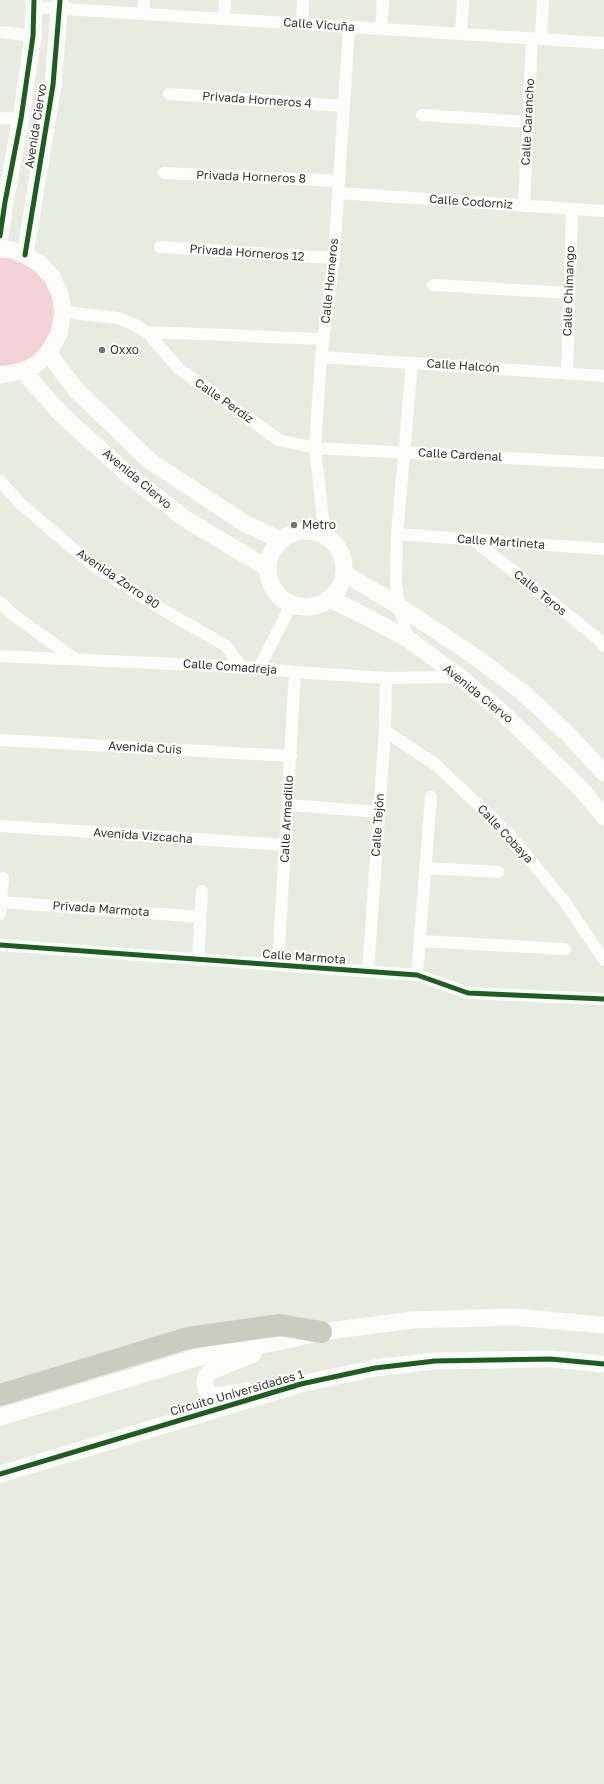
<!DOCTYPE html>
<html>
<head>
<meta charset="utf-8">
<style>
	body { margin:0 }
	canvas { display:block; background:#e8ece0 }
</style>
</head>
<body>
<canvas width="604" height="1784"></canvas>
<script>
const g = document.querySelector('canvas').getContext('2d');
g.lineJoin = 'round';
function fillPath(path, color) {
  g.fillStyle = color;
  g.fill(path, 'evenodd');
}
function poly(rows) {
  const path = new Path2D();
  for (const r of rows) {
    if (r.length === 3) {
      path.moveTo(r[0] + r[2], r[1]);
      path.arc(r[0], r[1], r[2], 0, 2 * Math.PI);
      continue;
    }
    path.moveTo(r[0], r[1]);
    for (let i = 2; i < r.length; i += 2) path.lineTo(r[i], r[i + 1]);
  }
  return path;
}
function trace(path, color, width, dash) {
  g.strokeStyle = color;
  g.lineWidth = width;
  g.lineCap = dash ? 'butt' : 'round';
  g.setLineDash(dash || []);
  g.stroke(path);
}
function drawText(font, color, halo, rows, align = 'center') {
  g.font = font + ' "Golos Text",sans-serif';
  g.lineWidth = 4;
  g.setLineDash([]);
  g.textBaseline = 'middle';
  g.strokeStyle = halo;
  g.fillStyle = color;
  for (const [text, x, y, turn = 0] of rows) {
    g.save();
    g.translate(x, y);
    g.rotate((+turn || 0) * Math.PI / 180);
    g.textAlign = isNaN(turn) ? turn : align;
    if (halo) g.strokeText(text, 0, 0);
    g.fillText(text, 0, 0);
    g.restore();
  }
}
const green = poly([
	[0,249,52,277,63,312,48,353,0,372]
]);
const street = poly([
	[34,7,604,43],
	[143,12,144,0],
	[224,18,225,0],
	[302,24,303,0],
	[381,29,383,0],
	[0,32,33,36],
	[461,34,463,0],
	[541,39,543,0],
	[169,94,344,106],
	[422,115,528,122],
	[0,118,21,119],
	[164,173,339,181],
	[338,193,604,211],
	[524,206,532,38],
	[160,247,334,258],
	[433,285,569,293],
	[63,312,118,318,133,324,147,332,324,339],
	[147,332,179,369,279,440,315,448,604,463],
	[321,357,604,376],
	[567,374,572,209],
	[0,481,21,504,91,564,163,610,225,645,242,667],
	[397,534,604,549],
	[325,536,315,448,321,357,334,258,349,27],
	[475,541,596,637,604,646],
	[0,602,12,614,75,659],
	[408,639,399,606,396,583,397,534,412,363],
	[0,656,259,668,295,672,386,678,460,677],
	[259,668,291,605],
	[385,731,436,765,508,833,564,901,604,960],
	[0,740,291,756],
	[288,805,379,812],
	[0,826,286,845],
	[426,868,498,872],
	[1,902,200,917],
	[0,914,3,878],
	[421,941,565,949],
	[0,945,417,975,468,993,604,999],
	[198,960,202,891],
	[278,965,295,672],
	[368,971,385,731,386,678],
	[417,975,431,797]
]);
const secondary = poly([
	[0,236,5,202,21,119,33,36,34,0],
	[0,249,12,250,25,255,40,264,52,277,60,294,63,312,59,334,48,353,37,364,23,371,0,375],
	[25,255,53,85,60,0],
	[48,353,76,390,150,461,244,523,280,540],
	[23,371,60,413,132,478,187,520,267,568],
	[306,569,38],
	[344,573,399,606,474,656,521,691,569,735,604,773],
	[330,599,365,616,408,639,460,677,505,715,583,791,604,817],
	[247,1391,215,1396,209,1394,206,1389,205,1383,206,1376,211,1371,253,1354],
	[0,1417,206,1355,283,1341,321,1332,413,1320,514,1317,604,1325],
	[0,1474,301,1384,375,1368,435,1361,550,1359,604,1364]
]);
const highway = poly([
	[0,1395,188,1338,280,1325,321,1332]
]);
const cycleway = poly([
	[0,236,5,202,21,119,33,36,34,0],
	[25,255,53,85,60,0],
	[0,945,417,975,468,993,604,999],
	[0,1474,301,1384,375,1368,435,1361,550,1359,604,1364]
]);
const markers = [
	[102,350,4,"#73766c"],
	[294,525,4,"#73766c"]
];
const streetNames = [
	["Calle Vicuña",319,25,4],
	["Privada Horneros 4",257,100,4],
	["Calle Carancho",528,122,-87],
	["Avenida Ciervo",36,126,-81],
	["Privada Horneros 8",251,177,2],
	["Calle Codorniz",471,202,4],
	["Privada Horneros 12",247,253,4],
	["Calle Horneros",330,281,-84],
	["Calle Chimango",569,291,-88],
	["Calle Halcón",463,366,4],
	["Calle Perdiz",224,401,35],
	["Calle Cardenal",460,455,3],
	["Avenida Ciervo",137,479,40],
	["Calle Martineta",501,542,4],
	["Avenida Zorro 90",118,579,34],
	["Calle Teros",540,593,39],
	["Calle Comadreja",230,667,4],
	["Avenida Ciervo",478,694,39],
	["Avenida Cuis",145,748,3],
	["Calle Armadillo",287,819,-87],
	["Calle Tejón",378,825,-86],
	["Calle Cobaya",505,834,47],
	["Avenida Vizcacha",143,836,4],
	["Privada Marmota",101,909,4],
	["Calle Marmota",304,957,4],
	["Circuito Universidades 1",237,1393,-16]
];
const poiNames = [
	["Oxxo",110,350],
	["Metro",302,525]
];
fillPath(green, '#f4d3d7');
trace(street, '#fcfcfa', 12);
trace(secondary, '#fcfcfa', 17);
trace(highway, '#c9ccbe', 22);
trace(cycleway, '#1b5e20', 5);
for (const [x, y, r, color] of markers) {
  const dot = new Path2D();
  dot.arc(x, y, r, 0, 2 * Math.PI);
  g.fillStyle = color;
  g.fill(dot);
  trace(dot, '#fff', 1.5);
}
drawText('12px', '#34362e', '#fff', streetNames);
drawText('12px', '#34362e', '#fff', poiNames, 'left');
</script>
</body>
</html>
